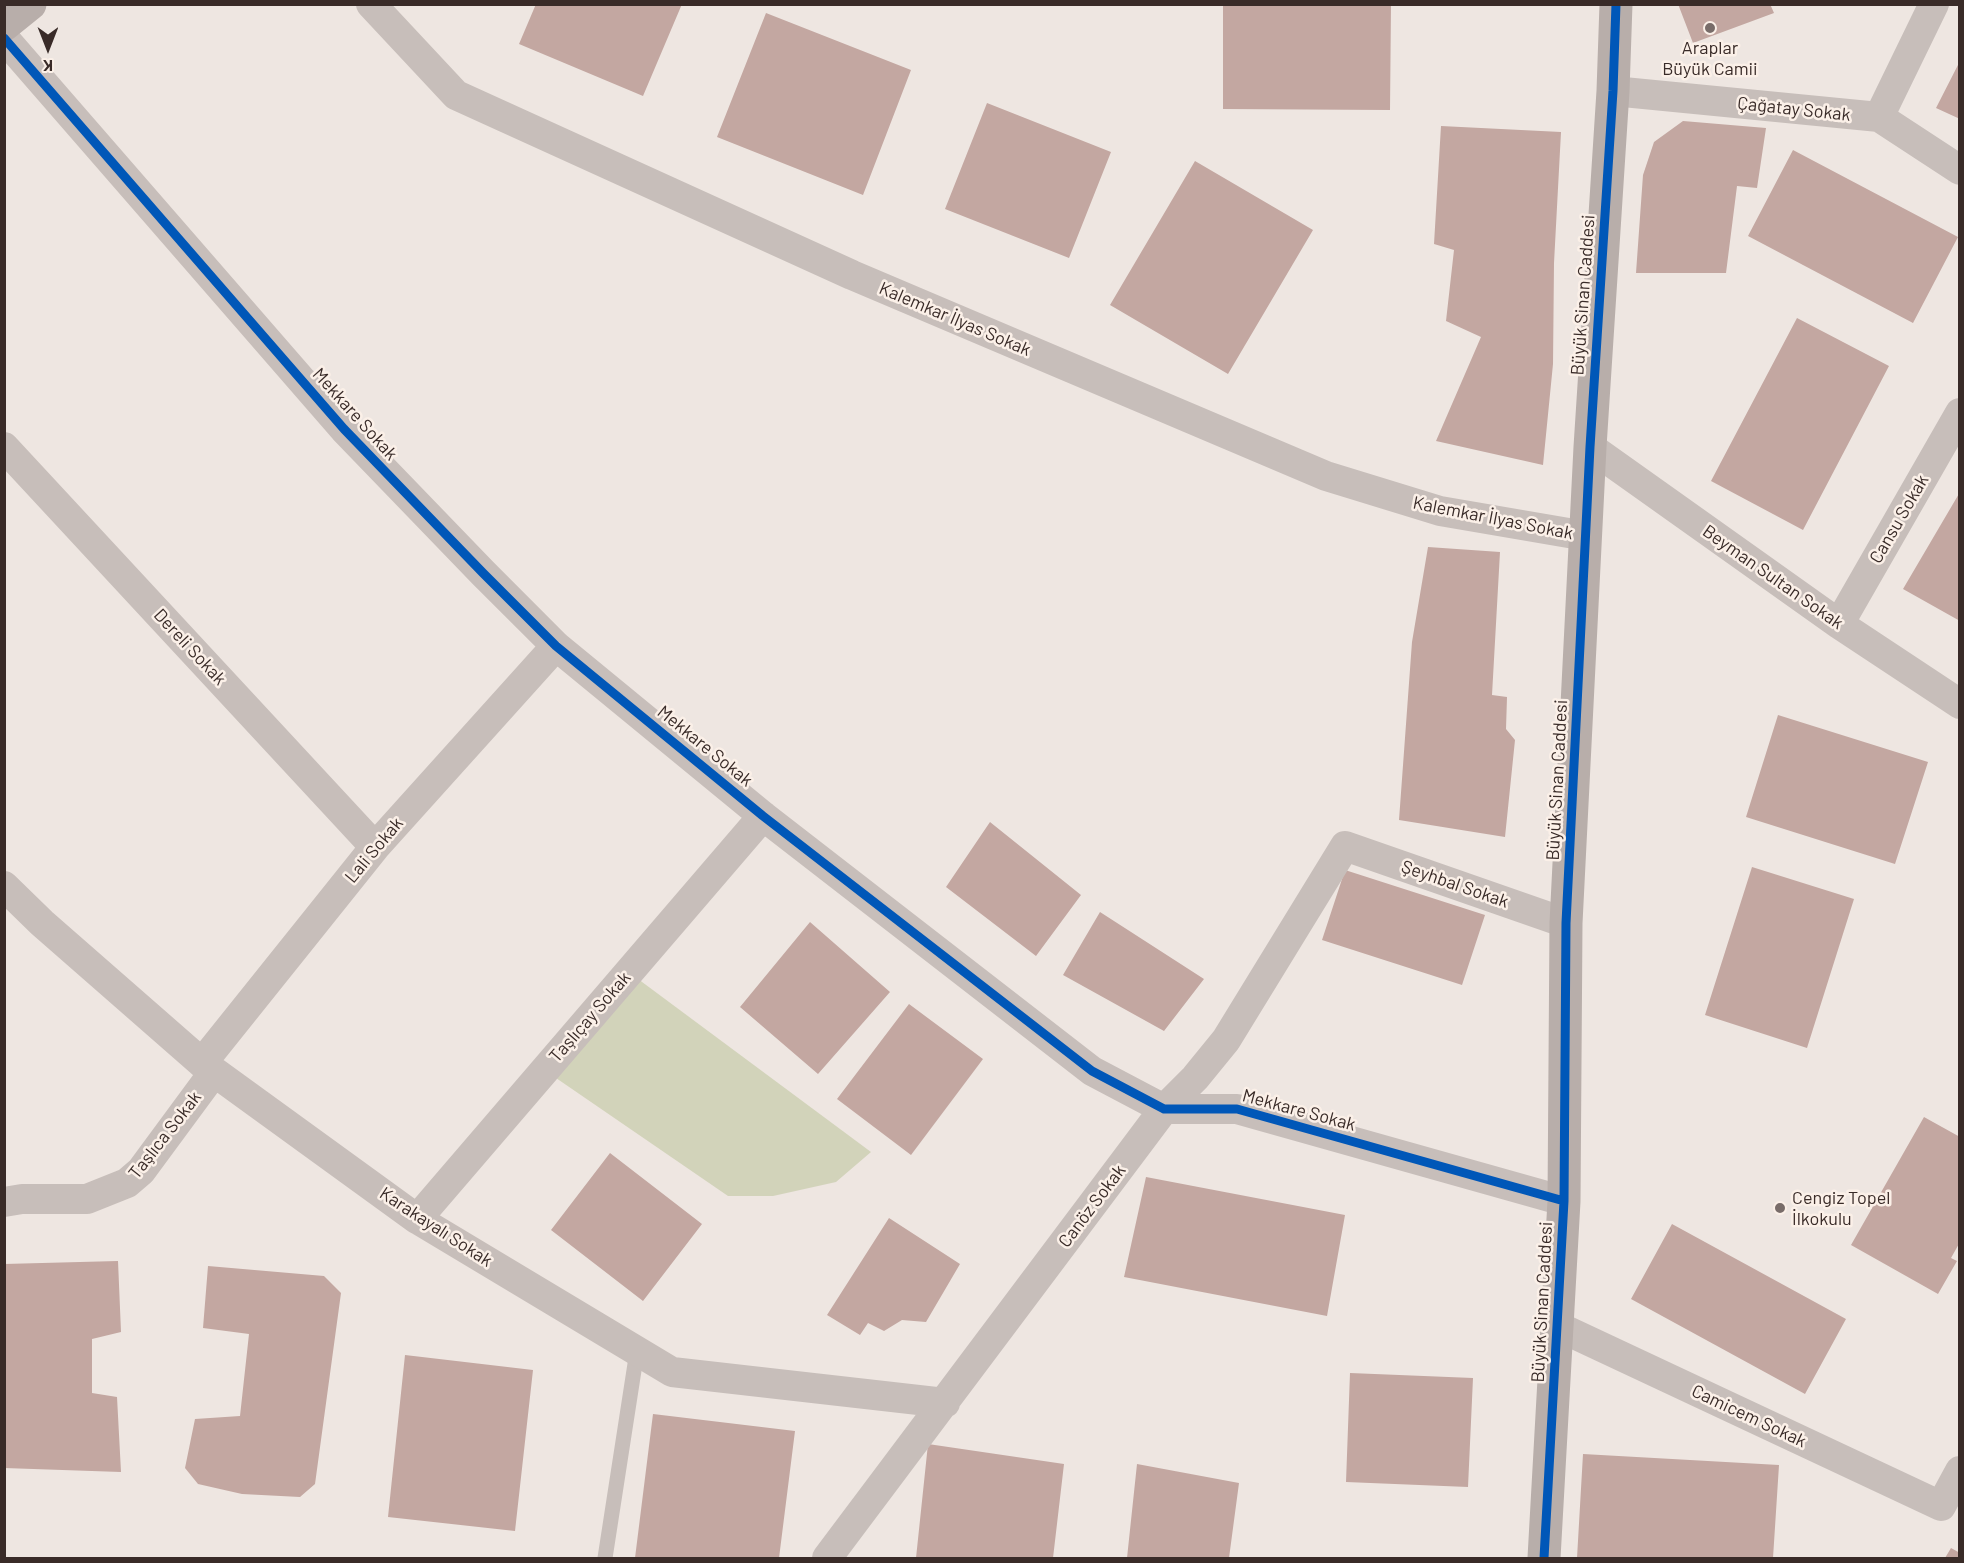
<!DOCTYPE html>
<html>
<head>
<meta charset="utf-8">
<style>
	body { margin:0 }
	#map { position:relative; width:1964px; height:1563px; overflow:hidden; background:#eee6e1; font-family:Barlow,sans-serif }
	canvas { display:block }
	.frame { position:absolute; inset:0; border:6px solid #392b28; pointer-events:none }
	.north { position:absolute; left:18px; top:18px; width:60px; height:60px; -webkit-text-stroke:4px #fbf0e8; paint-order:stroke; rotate:180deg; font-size:16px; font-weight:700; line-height:24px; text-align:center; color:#392b28 }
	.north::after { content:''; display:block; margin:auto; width:21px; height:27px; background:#392b28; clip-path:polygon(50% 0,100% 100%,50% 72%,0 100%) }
</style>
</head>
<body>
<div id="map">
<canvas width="1964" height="1563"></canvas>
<div class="frame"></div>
<div class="north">K</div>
</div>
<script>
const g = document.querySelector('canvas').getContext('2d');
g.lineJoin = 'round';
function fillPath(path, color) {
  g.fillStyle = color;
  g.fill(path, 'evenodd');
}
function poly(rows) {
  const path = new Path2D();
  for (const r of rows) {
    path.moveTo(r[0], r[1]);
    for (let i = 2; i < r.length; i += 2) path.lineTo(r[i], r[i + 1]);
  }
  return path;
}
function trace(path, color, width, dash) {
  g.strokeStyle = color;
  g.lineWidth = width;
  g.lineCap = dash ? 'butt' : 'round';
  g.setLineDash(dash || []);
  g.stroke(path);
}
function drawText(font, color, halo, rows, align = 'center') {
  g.font = font + ' Barlow,sans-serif';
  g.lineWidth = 5;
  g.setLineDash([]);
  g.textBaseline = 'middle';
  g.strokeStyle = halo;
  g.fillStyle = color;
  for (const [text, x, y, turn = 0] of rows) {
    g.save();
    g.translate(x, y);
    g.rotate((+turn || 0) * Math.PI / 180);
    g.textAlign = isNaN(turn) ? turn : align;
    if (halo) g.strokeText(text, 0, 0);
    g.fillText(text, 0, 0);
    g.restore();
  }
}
const green = poly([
	[634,976,871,1152,836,1182,773,1196,728,1196,556,1078]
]);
const building = poly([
	[536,4,682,4,643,96,519,44],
	[1223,4,1391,4,1390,110,1223,109],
	[1678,4,1770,4,1774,13,1693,43],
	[766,13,911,70,863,195,717,137],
	[1960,61,1960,119,1936,108],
	[987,103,1111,152,1069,258,945,209],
	[1683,121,1766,128,1757,188,1737,186,1726,273,1636,273,1643,175,1654,142],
	[1441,126,1561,132,1554,263,1553,364,1543,465,1436,441,1481,337,1446,321,1454,250,1434,244],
	[1793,150,1958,237,1913,323,1748,236],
	[1195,161,1313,230,1228,374,1110,305],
	[1797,318,1889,366,1803,530,1711,481],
	[1960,492,1960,621,1903,589],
	[1428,547,1500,552,1492,695,1507,697,1506,729,1515,740,1505,837,1399,820,1412,642],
	[1778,715,1928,762,1895,864,1746,817],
	[990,822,1081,895,1036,956,946,887],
	[1752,867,1854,899,1807,1048,1705,1015],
	[1345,870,1485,915,1462,985,1322,940],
	[1100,912,1204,979,1164,1031,1063,975],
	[810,922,890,992,818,1074,740,1007],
	[909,1004,983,1059,911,1155,837,1099],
	[1924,1117,1960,1137,1960,1242,1951,1258,1957,1261,1938,1294,1851,1245],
	[610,1153,702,1224,643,1301,551,1230],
	[1146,1177,1345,1215,1327,1316,1124,1277],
	[889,1218,960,1264,926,1322,902,1320,884,1331,868,1323,860,1335,827,1315],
	[1672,1224,1846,1319,1805,1394,1631,1299],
	[118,1261,121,1332,92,1339,92,1393,117,1397,121,1472,4,1468,4,1264],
	[208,1266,324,1276,341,1293,315,1484,300,1497,242,1494,198,1484,185,1468,195,1419,240,1416,249,1334,203,1328],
	[405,1355,533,1370,515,1531,388,1517],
	[1350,1373,1473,1378,1468,1487,1346,1482],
	[653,1414,795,1431,779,1558,635,1558],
	[928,1444,1064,1464,1053,1558,916,1558],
	[1583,1454,1779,1465,1773,1558,1577,1558],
	[1137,1464,1239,1483,1229,1558,1127,1558],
	[1951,1548,1960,1553,1960,1558,1945,1558]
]);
const lane = poly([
	[605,1558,637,1351]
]);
const street = poly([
	[371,4,456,95,852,275,1326,476,1440,511,1586,536],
	[4,38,344,429,483,573,556,646,763,816,1092,1071,1164,1109,1237,1109,1564,1201],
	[1613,91,1879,117,1960,170],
	[1879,117,1934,4],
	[4,447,375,847],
	[1590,447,1839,624,1960,704],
	[1839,624,1960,413],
	[4,886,42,923,202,1063,417,1219,672,1372,945,1403],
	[202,1063,375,847,556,646],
	[4,1202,22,1199,87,1199,127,1183,141,1171,214,1072],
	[417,1219,763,816],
	[1557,1326,1941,1506,1960,1471],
	[827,1558,1164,1109,1195,1078,1226,1040,1345,846,1566,923]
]);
const secondary = poly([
	[4,25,30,4],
	[1544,1558,1564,1201,1566,923,1590,447,1613,91,1616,4]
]);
const cycleway = poly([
	[4,38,344,429,483,573,556,646,763,816,1092,1071,1164,1109,1237,1109,1564,1201],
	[1544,1558,1564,1201,1566,923,1590,447,1613,91,1616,4]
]);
const markers = [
	[1710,28,6,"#786c69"],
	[1780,1208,6,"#786c69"]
];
const poiNames = [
	["Araplar",1710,48],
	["Büyük Camii",1710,69],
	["Cengiz Topel",1792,1198,"left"],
	["İlkokulu",1792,1219,"left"]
];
const streetNames = [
	["Çağatay Sokak",1794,109,6],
	["Büyük Sinan Caddesi",1583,295,-86],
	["Kalemkar İlyas Sokak",955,319,23],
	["Mekkare Sokak",355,414,48],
	["Kalemkar İlyas Sokak",1493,518,11],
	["Cansu Sokak",1899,519,-60],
	["Beyman Sultan Sokak",1773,577,35],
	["Dereli Sokak",190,647,47],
	["Mekkare Sokak",705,746,39],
	["Büyük Sinan Caddesi",1557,780,-87],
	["Lali Sokak",374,850,-50],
	["Şeyhbal Sokak",1455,884,19],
	["Taşlıçay Sokak",590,1017,-49],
	["Mekkare Sokak",1299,1110,15],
	["Taşlıca Sokak",165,1135,-52],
	["Canöz Sokak",1092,1206,-53],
	["Karakayalı Sokak",436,1227,33],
	["Büyük Sinan Caddesi",1542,1302,-87],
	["Camicem Sokak",1749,1416,25]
];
fillPath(green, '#d2d3ba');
fillPath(building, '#c3a7a1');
trace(lane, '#c7beba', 15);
trace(street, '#c7beba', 30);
trace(secondary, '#b8aeaa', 33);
trace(cycleway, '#0057b8', 9);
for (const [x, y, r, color] of markers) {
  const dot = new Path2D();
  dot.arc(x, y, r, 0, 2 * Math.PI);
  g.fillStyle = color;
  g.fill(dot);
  trace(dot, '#fbf0e8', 2);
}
drawText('18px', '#392b28', '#fbf0e8', poiNames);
drawText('18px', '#392b28', '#fbf0e8', streetNames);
</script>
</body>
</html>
